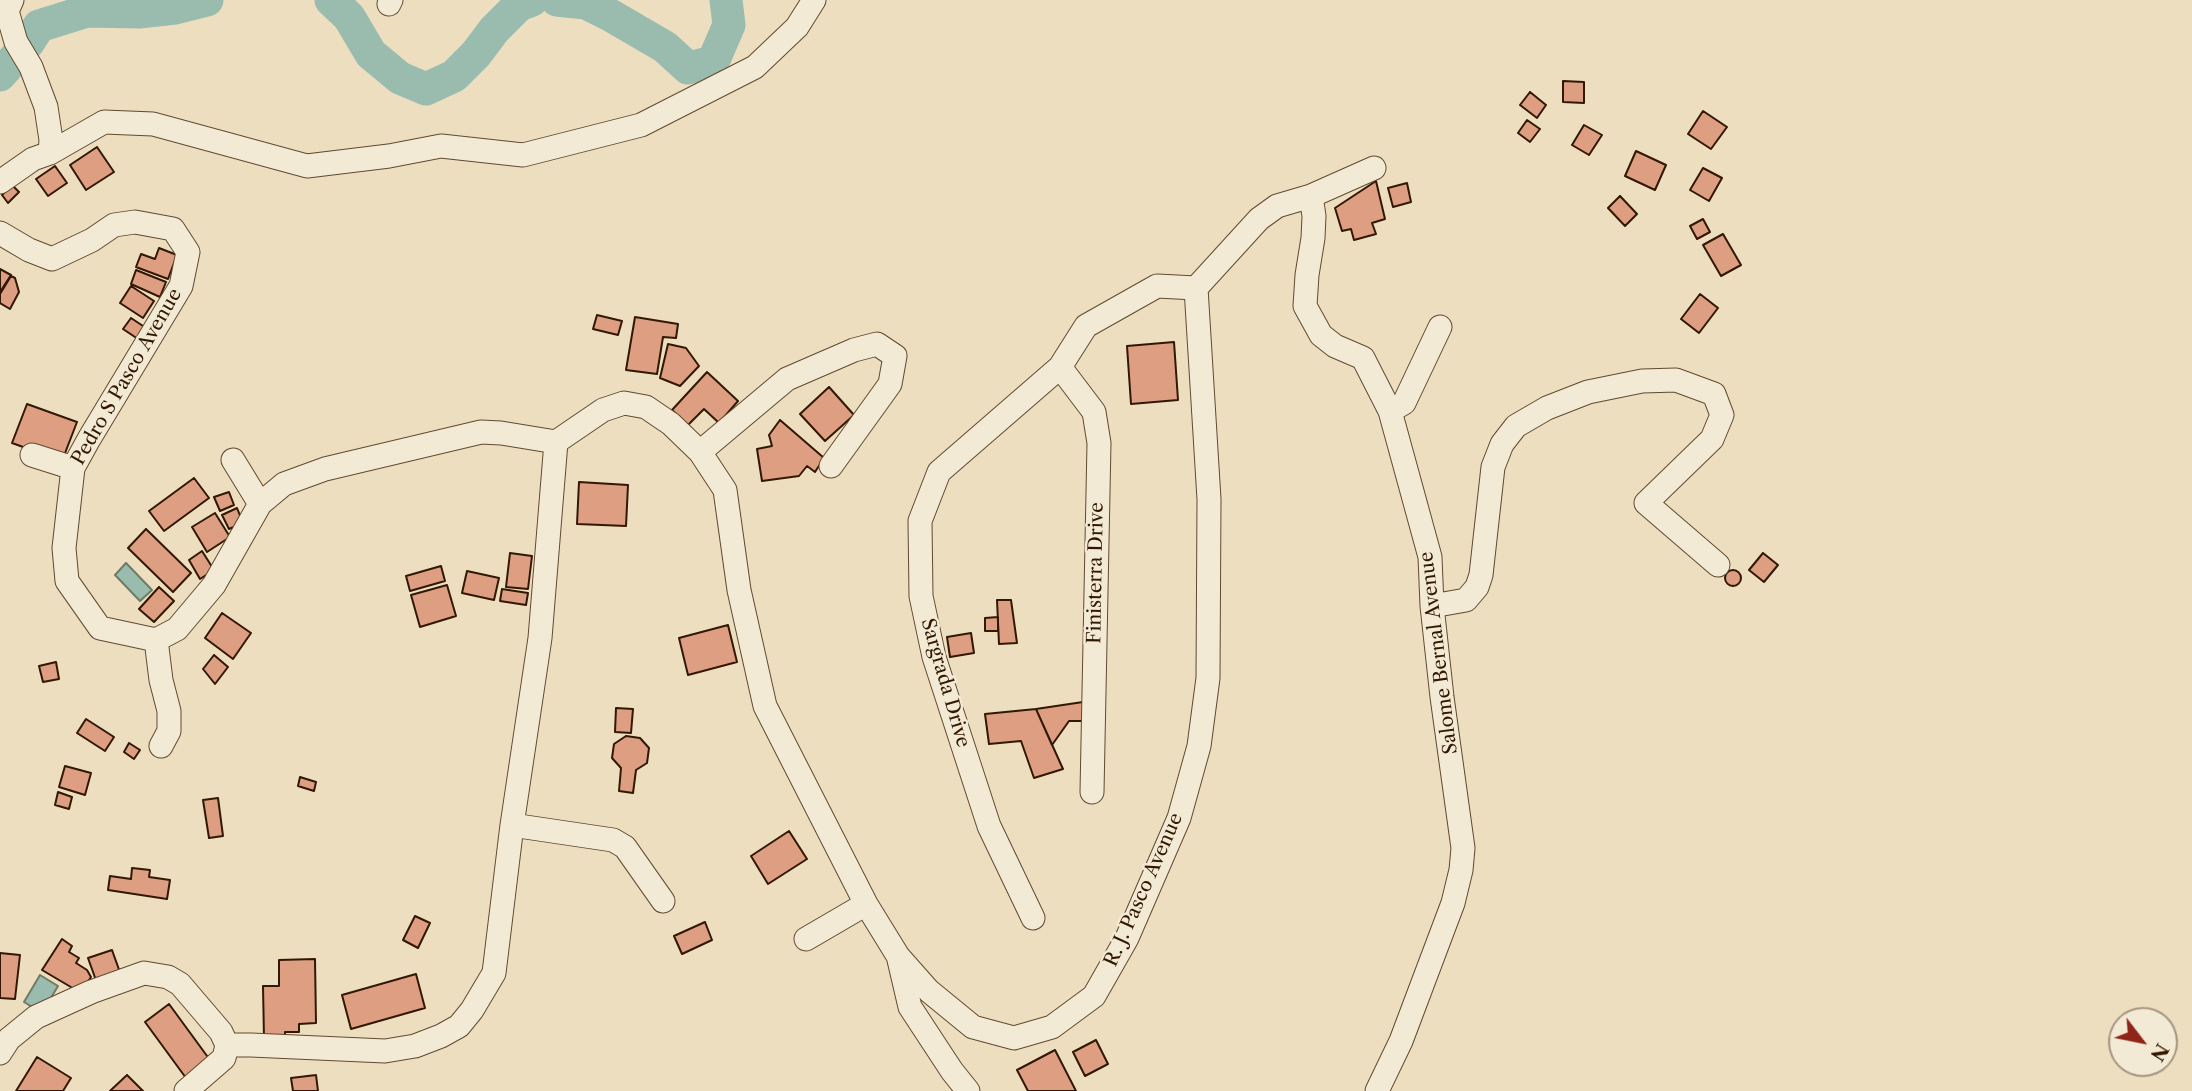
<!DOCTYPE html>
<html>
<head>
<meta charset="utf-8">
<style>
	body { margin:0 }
	#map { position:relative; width:2192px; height:1091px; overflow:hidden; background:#ecdebe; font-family:"Libre Caslon Text",serif }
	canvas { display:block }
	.north { position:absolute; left:2108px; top:1007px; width:70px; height:70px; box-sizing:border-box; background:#f3ead5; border:2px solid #a69680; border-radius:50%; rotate:122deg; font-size:19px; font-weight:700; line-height:28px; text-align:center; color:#321800 }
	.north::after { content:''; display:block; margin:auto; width:24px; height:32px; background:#8f2418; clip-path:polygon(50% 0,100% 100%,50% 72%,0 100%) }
</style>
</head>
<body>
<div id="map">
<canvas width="2192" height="1091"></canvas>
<div class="north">N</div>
</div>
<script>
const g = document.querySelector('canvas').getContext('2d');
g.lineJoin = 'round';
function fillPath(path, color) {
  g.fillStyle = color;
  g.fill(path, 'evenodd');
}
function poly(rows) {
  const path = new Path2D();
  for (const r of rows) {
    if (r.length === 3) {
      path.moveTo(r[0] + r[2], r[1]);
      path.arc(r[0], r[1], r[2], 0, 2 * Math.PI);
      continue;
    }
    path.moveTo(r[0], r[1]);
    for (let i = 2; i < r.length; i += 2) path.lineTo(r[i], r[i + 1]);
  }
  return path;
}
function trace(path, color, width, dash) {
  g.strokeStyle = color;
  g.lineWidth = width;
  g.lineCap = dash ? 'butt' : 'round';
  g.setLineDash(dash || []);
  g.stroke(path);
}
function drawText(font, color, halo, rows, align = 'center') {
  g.font = font + ' "Libre Caslon Text",serif';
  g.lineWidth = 5;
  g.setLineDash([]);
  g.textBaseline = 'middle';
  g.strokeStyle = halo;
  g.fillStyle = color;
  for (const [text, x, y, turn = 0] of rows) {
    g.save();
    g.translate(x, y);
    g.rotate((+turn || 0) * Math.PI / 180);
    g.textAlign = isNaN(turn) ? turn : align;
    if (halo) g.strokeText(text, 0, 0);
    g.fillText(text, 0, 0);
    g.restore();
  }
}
const water = poly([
	[126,563,152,590,140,601,115,575,126,563],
	[40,975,58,986,42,1013,24,1002,40,975]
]);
const river = poly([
	[331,0,349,17,371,54,400,78,426,89,454,76,476,54,494,30,519,5,532,0],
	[557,0,586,3,610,15,665,47,688,68,713,62,729,25,726,0],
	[0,75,28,43,39,26,87,11,139,12,175,8,207,0]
]);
const building = poly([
	[1563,81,1584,82,1584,103,1563,102,1563,81],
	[1530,92,1546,105,1537,118,1520,105,1530,92],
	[1703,111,1727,127,1711,149,1688,134,1703,111],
	[1527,120,1540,129,1530,142,1518,133,1527,120],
	[1584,125,1602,135,1589,155,1572,145,1584,125],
	[97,147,114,172,86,190,70,165,97,147],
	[1636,151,1666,165,1655,190,1625,176,1636,151],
	[55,166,67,183,48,196,36,179,55,166],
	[1703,168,1722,178,1709,201,1690,190,1703,168],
	[1376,181,1385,219,1372,223,1376,234,1354,240,1351,229,1342,231,1335,208,1376,181],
	[1407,183,1411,202,1393,207,1388,188,1407,183],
	[12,185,19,192,8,203,2,195,12,185],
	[1620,196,1637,214,1625,226,1608,208,1620,196],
	[1703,219,1710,232,1697,239,1690,226,1703,219],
	[1723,234,1741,265,1721,276,1703,245,1723,234],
	[159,248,177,255,168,279,136,267,141,254,155,259,159,248],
	[0,269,11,275,0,292,0,269],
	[136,270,166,282,160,297,131,284,136,270],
	[11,276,15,278,19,292,10,309,0,303,0,294,11,276],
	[131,286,154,301,143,318,120,303,131,286],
	[1700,294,1718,308,1699,333,1681,319,1700,294],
	[597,315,622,321,618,335,593,329,597,315],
	[635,317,678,324,676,338,663,337,657,374,626,370,635,317],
	[131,318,146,328,138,339,123,329,131,318],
	[1174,342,1178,400,1131,404,1127,346,1174,342],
	[668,344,686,348,699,366,680,386,660,378,668,344],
	[707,372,738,401,719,423,704,409,688,425,672,410,707,372],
	[829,387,854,415,825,441,800,414,829,387],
	[27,404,77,422,62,461,12,443,27,404],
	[780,420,824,458,815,472,807,466,799,476,762,481,757,449,772,446,769,435,780,420],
	[194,478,209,498,164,531,149,511,194,478],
	[579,482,628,485,626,526,577,524,579,482],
	[229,492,234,505,220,511,214,497,229,492],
	[237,508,243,523,229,529,222,515,237,508],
	[215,513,230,537,207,552,192,527,215,513],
	[146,529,191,573,173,592,128,548,146,529],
	[202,551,214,570,200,579,189,560,202,551],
	[510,553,532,556,528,589,506,587,510,553],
	[1763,553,1778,565,1764,582,1749,570,1763,553],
	[441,566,445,581,410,591,406,576,441,566],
	[1733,578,8],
	[467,571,499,578,494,600,462,593,467,571],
	[447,585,456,616,420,627,411,595,447,585],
	[159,587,174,601,154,622,139,609,159,587],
	[502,589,528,593,526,605,500,601,502,589],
	[997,600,1011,600,1017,643,999,644,997,600],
	[222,613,251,633,233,659,205,638,222,613],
	[998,617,998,631,985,631,985,618,998,617],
	[728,625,737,662,688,675,679,638,728,625],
	[971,633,974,653,950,657,947,637,971,633],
	[214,655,228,667,215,684,203,669,214,655],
	[56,662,59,679,43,682,39,666,56,662],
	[1083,702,1084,721,1069,721,1052,745,1036,709,1083,702],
	[616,708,633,709,631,733,615,732,616,708],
	[1036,709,1063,769,1034,778,1021,741,989,744,985,714,1036,709],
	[86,719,114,737,105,751,77,733,86,719],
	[626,736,640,738,649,748,647,763,636,770,633,793,619,791,621,768,612,758,614,744,626,736],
	[129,743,140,750,134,759,124,752,129,743],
	[65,766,91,773,85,795,59,787,65,766],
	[300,777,316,782,314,791,298,786,300,777],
	[58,792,72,797,69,809,55,805,58,792],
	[218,798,223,836,209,838,203,800,218,798],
	[789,831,807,859,768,884,751,856,789,831],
	[132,868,150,870,149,877,170,880,167,899,108,890,110,876,131,879,132,868],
	[415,916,430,923,418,948,403,940,415,916],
	[705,922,712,940,682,954,674,936,705,922],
	[62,939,72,946,69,952,79,958,76,963,87,970,91,977,81,993,42,970,62,939],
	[112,950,122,978,98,986,88,958,112,950],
	[0,953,20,955,15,999,0,998,0,953],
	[315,959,316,1023,299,1024,299,1032,285,1032,285,1038,264,1039,263,986,279,986,279,960,315,959],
	[416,974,425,1008,351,1029,342,995,416,974],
	[169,1004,210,1060,186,1078,145,1022,169,1004],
	[1096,1040,1108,1064,1085,1076,1073,1052,1096,1040],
	[1055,1050,1076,1091,1028,1091,1017,1070,1055,1050],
	[37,1057,71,1078,63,1091,16,1091,37,1057],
	[127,1075,143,1091,110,1091,127,1075],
	[316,1075,318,1091,293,1091,291,1078,316,1075]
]);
const minor = poly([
	[12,0,7,11,16,42,31,67,46,107,51,140,50,153],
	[389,4,391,0],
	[0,182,33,159,50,153,104,122,153,124,307,166,389,156,441,146,523,155,641,125,755,67,797,27,814,0],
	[1311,196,1314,216,1313,238,1307,275,1305,306,1321,335,1335,346,1363,358,1390,411,1430,557,1432,606,1442,697,1463,848,1461,870,1453,903,1401,1041,1377,1091],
	[0,233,29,250,52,259,92,240,114,225,135,222,173,229,188,252,181,286,89,439,73,468,64,548,67,581,100,628,156,640,177,629,214,585,260,504,284,484,325,469,481,432,501,433,556,442],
	[1196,288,1259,219,1277,206,1311,196,1374,168],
	[1060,367,1094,412,1099,443,1092,792],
	[1390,411,1404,403,1440,327],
	[556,442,603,410,624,403,646,407,671,424,700,452,725,490,739,590,765,706,866,904,898,956,929,991,973,1027,1014,1038,1052,1027,1094,996,1127,938,1179,818,1199,746,1208,678,1209,499,1196,288],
	[700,452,787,379,854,350,877,344,895,356,890,384,831,466],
	[32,455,73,468],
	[233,460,260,504],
	[1432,606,1466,600,1477,587,1481,575,1493,467,1502,444,1516,426,1547,408,1588,392,1642,381,1676,380,1714,394,1722,415,1712,439,1646,503,1718,565],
	[156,640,161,680,169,711,169,731,161,746],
	[512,825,613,840,625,847,663,901],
	[1033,918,989,826,934,657,921,596,920,521,939,472,1060,367,1086,326,1157,286,1196,288],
	[806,939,866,904],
	[899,960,910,1007,952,1071,968,1091],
	[227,1045,251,1045,385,1051,415,1046,441,1036,459,1026,472,1010,494,973,512,825,540,638,556,442],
	[0,1053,9,1039,36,1017,91,992,144,973,168,977,180,984,221,1032,227,1045],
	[186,1091,224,1058,227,1045]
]);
const streetNames = [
	["Pedro S Pasco Avenue",127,377,-60],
	["Finisterra Drive",1096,573,-89],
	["Salome Bernal Avenue",1439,653,-97],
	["Sargrada Drive",945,683,74],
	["R. J. Pasco Avenue",1144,890,-66]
];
fillPath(water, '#99bcae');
trace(water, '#707a68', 2);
trace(river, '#99bcae', 33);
fillPath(building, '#de9e82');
trace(building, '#321800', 2);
trace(minor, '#604a30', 25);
trace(minor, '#f3ead5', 23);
drawText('19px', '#321800', '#f3ead5', streetNames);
</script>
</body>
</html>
